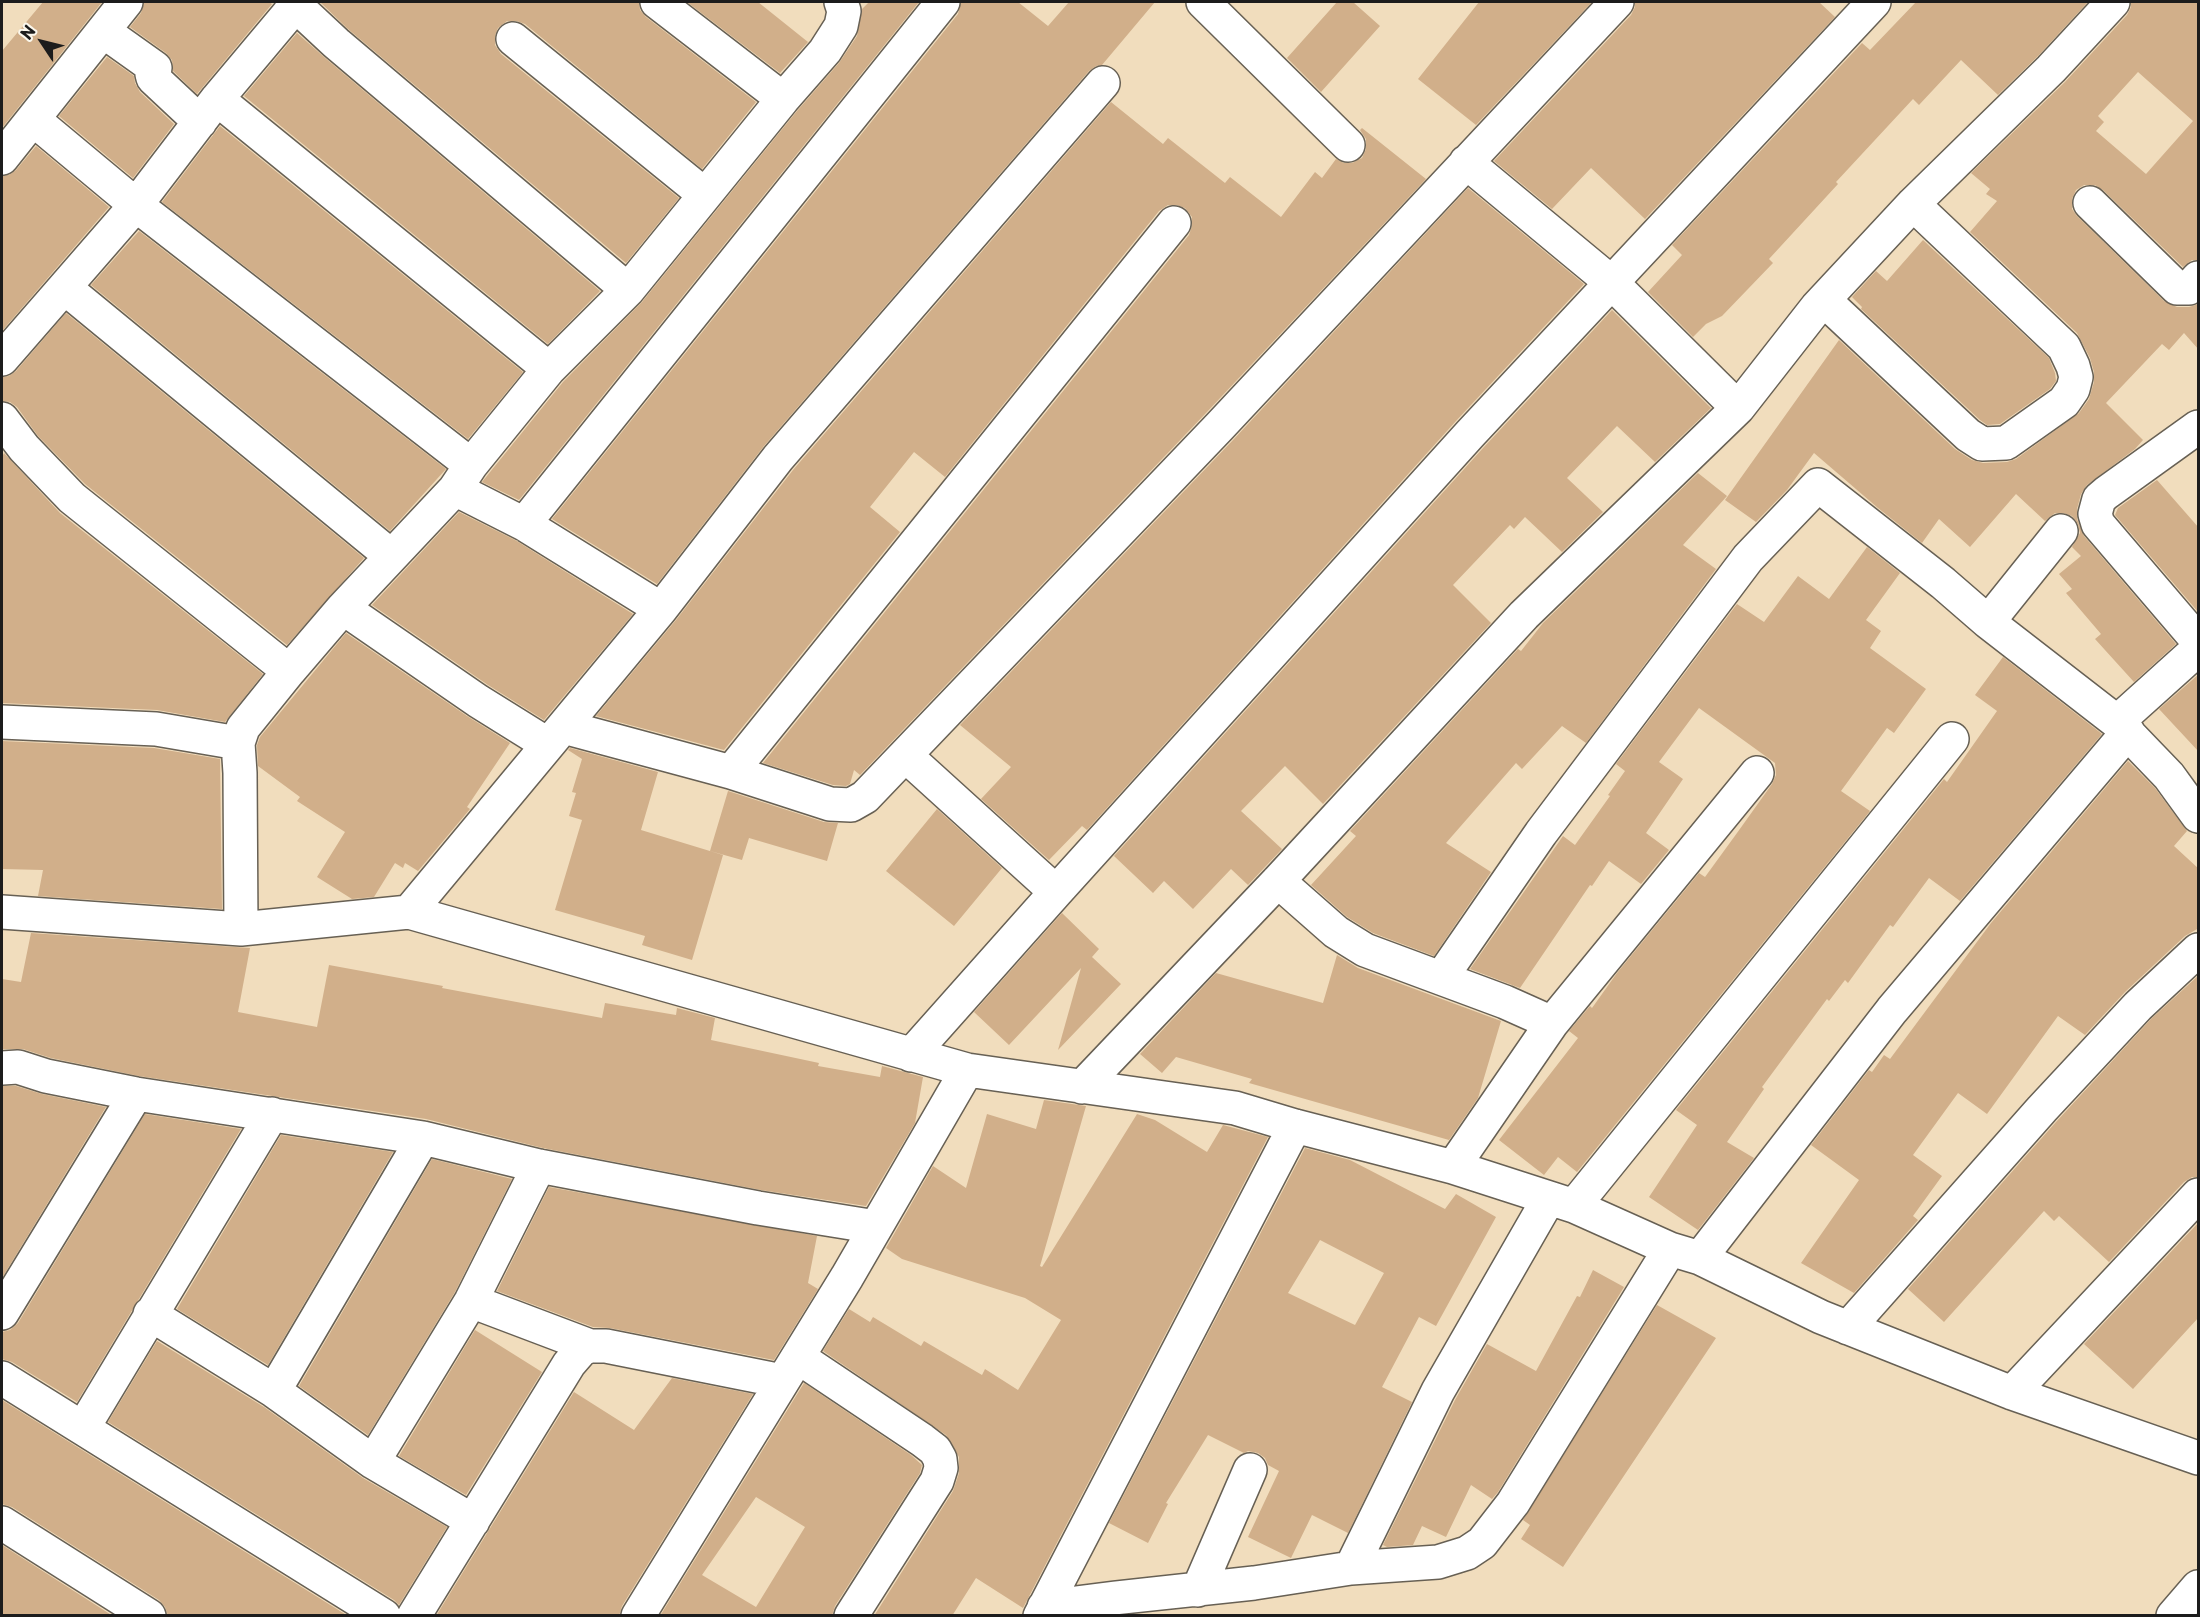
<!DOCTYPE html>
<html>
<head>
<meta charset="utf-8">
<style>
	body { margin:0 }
	#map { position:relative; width:2200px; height:1617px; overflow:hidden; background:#f1ddbd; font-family:"Playpen Sans",sans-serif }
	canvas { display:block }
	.frame { position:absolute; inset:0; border:3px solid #1c1c1c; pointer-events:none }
	.north { position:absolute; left:12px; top:12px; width:60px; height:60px; -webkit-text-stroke:4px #fbf7ec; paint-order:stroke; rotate:305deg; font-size:16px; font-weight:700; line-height:24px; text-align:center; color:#1c1c1c }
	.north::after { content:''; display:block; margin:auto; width:21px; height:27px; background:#1c1c1c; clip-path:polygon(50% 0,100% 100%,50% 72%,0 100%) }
</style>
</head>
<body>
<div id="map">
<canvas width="2200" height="1617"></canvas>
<div class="frame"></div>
<div class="north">N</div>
</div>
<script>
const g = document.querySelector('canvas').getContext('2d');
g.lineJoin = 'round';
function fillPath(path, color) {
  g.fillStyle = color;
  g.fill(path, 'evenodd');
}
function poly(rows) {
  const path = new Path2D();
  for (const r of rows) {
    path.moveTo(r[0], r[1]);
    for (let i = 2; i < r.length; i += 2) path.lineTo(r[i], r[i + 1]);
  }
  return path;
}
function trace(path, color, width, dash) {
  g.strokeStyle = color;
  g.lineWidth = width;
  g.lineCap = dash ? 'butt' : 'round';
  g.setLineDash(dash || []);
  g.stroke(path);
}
const building = poly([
	[43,2,102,2,2,128,2,51],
	[144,2,269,2,272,4,197,94,173,71,172,60,166,53,130,27,141,13],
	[322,2,639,2,640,10,646,17,756,102,702,169,525,24,517,21,507,21,498,28,495,35,495,45,501,54,679,198,626,263,348,29,321,3],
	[687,2,758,2,808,42,780,73],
	[869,2,919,2,519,500,482,482,563,382,642,302,797,111,839,63,857,36,862,9],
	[961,2,1018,2,1048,26,1069,2,1155,2,1102,65,1096,66,1089,71,764,446,657,584,552,519,958,14],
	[1337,2,1353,2,1380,26,1321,92,1287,58],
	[1479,2,1592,2,1476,125,1418,79],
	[1635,2,1819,2,1835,17,1645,219,1591,168,1552,209,1494,161,1631,15,1635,7],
	[1916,2,2088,2,2038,56,1998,95,1961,60,1919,105,1913,99,1836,182,1838,184,1769,259,1773,263,1722,316,1706,324,1693,337,1648,292,1682,255,1672,245,1862,43,1870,50],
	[2131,2,2199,2,2199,260,2192,260,2183,267,2103,190,2095,185,2084,185,2076,190,2072,199,2072,209,2077,216,2164,301,2177,307,2189,307,2199,304,2199,350,2184,333,2169,350,2162,344,2106,403,2143,440,2135,449,2087,485,2081,494,2077,509,2077,519,2084,536,2176,644,2134,682,2095,639,2101,634,2066,593,2072,589,2059,574,2081,556,2072,547,2080,533,2078,524,2072,516,2064,513,2055,513,2045,521,2016,494,1970,547,1939,519,1922,543,1878,508,1814,453,1787,490,1756,522,1725,500,1839,340,1955,449,1972,460,1983,463,2007,462,2016,459,2079,413,2089,399,2094,382,2094,372,2090,358,2077,333,1970,232,1997,201,1986,194,1990,189,1971,173,2065,82,2127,15,2131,7],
	[2138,72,2193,121,2146,174,2096,131,2104,122,2098,116],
	[297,33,324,57,600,291,548,344,244,96],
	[107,57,134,76,135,83,140,92,174,124,133,178,59,116],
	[1111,102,1163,144,1168,138,1225,183,1230,177,1281,217,1315,172,1322,178,1336,159,1344,163,1352,163,1362,158,1366,149,1366,139,1360,130,1362,128,1426,179,1206,413,860,775,854,770,850,784,846,786,833,785,763,763,1189,235,1192,226,1192,217,1185,208,1177,205,1168,205,1159,211,945,477,914,452,870,507,900,532,724,750,596,716,676,620,793,470],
	[220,126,523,372,468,439,162,202],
	[36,146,109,207,2,331,2,176,9,175,16,170],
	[1468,188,1584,284,1456,421,1087,830,1082,826,1049,860,981,799,1011,767,960,725,1234,439],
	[139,231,446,469,390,531,91,285],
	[1923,240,2049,358,2055,373,2056,381,2050,389,2000,424,1987,425,1980,420,1861,309,1862,307,1852,297,1876,271,1887,281],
	[1612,310,1711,408,1655,462,1617,426,1567,478,1603,512,1562,552,1525,517,1514,529,1510,525,1453,585,1491,623,1323,804,1285,766,1241,811,1282,849,1248,885,1231,869,1193,909,1164,881,1153,893,1114,856,1484,447],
	[66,313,364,558,287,645,85,484,38,436,17,407,10,402,2,401,2,377,9,376,16,371],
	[4,453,60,513,263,674,225,722,157,710,2,703,2,457],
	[1698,473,1727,496,1683,545,1716,569,1586,743,1562,726,1522,769,1516,763,1446,843,1491,872,1434,956,1373,933,1347,917,1311,885,1356,836,1350,831,1518,649,1521,651,1543,623],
	[2157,480,2199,528,2199,613,2115,515,2118,508],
	[459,512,515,540,633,614,544,720,488,685,372,605],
	[1867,547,1900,573,1866,620,1881,631,1870,648,1926,689,1894,733,1887,728,1841,791,1870,811,1577,1172,1558,1157,1544,1175,1499,1140,1578,1038,1569,1031,1590,1006,1592,1008,1617,973,1699,873,1705,877,1737,833,1772,784,1776,775,1775,763,1699,708,1659,762,1683,779,1646,833,1669,850,1641,884,1609,861,1592,886,1590,885,1520,988,1470,969,1563,836,1575,845,1610,796,1608,795,1625,771,1616,764,1737,604,1764,622,1798,576,1829,599],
	[346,633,467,716,510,743,467,807,470,809,418,871,405,863,403,868,395,863,374,897,352,899,317,877,345,832,297,801,300,797,258,766,257,745,260,737],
	[2003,657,2102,734,1960,901,1929,878,1893,927,1890,925,1848,983,1845,980,1829,1001,1827,999,1762,1087,1764,1089,1727,1142,1754,1158,1698,1230,1649,1197,1697,1125,1676,1110,1944,779,1947,782,1997,711,1975,695],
	[2199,674,2199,752,2159,709],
	[2,741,154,748,220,759,222,909,38,896,43,870,2,869],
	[570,748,658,772,641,830,723,855,692,960,642,945,645,936,555,910,582,820,569,816,576,793,572,792,582,759,568,750],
	[2128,761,2155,788,2187,831,2174,846,2199,869,2199,928,2185,936,2125,992,2085,1035,2058,1016,1987,1114,1958,1093,1913,1155,1942,1176,1913,1216,1918,1220,1854,1293,1801,1263,1859,1180,1811,1145,1869,1070,1872,1072,1884,1055,1890,1059,1991,923],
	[728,791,824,822,838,823,827,861,749,838,742,860,710,851],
	[937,809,1002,868,954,926,886,871],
	[1062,913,1099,949,1092,957,1121,984,1058,1050,1081,968,1009,1045,974,1012],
	[31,933,250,948,238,1012,317,1027,329,965,443,986,442,988,602,1018,605,1003,676,1015,677,1008,715,1018,711,1040,819,1063,818,1066,880,1077,882,1066,923,1077,915,1123,866,1206,761,1190,543,1148,426,1119,139,1076,51,1058,23,1049,2,1049,2,979,21,982],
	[1337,955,1358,968,1501,1021,1478,1098,1449,1140,1249,1083,1252,1079,1176,1057,1162,1073,1140,1054,1216,973,1323,1003],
	[2199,975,2199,1177,2192,1177,2184,1182,2109,1262,2059,1216,2054,1221,2044,1211,1944,1322,1908,1289,2056,1122,2151,1019],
	[2,1086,16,1086,42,1094,106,1107,2,1278],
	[1044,1100,1086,1106,1040,1266,1042,1267,1137,1114,1155,1120,1207,1152,1223,1125,1268,1137,1023,1608,976,1578,952,1616,874,1616,953,1491,959,1473,959,1457,946,1435,823,1351,849,1309,870,1322,873,1317,921,1346,924,1341,982,1375,985,1369,1018,1390,1061,1320,1025,1298,902,1259,886,1248,933,1166,966,1188,987,1114,1036,1129],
	[145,1114,241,1129,77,1402,12,1362,2,1359,2,1332,10,1330,18,1323],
	[281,1135,393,1152,268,1365,177,1309],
	[1305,1148,1350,1160,1445,1209,1456,1194,1496,1217,1436,1326,1419,1317,1382,1387,1412,1402,1348,1533,1312,1515,1291,1558,1248,1537,1279,1471,1268,1465,1265,1458,1258,1453,1248,1451,1244,1453,1208,1435,1166,1503,1168,1504,1148,1543,1109,1523],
	[1320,1240,1384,1273,1355,1325,1288,1293],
	[432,1159,512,1179,455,1292,368,1435,299,1386],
	[549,1187,817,1236,808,1283,818,1289,774,1360,610,1328,593,1327,497,1291],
	[2199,1222,2199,1317,2133,1389,2084,1344],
	[1593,1270,1624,1287,1498,1492,1492,1499,1471,1485,1446,1537,1422,1526,1413,1545,1387,1547,1383,1545,1455,1400,1487,1344,1536,1371,1577,1296,1580,1297],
	[1657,1305,1716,1338,1563,1567,1521,1539,1530,1525,1523,1520],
	[475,1330,542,1372,466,1495,399,1456],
	[157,1341,264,1407,363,1478,447,1527,399,1605,394,1600,108,1422],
	[672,1378,753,1394,622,1606,619,1616,436,1616,574,1392,634,1430],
	[804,1383,911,1455,922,1465,920,1473,835,1606,832,1616,660,1616],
	[756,1497,805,1527,756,1607,702,1575],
	[2,1400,348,1616,168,1616,165,1607,159,1600,12,1507,2,1504],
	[2,1545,113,1616,2,1616]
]);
const street = poly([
	[292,2,336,43,628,290],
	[657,2,783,99],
	[1203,2,1348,145],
	[103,31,155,68,152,74,153,78,200,122],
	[513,39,705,195],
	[217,99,549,369],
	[34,120,136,205,471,465],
	[2,158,126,2],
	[1466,162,1612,283,1738,408],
	[2090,203,2177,288,2189,288,2198,278],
	[65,288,391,556],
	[1824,300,1968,435,1982,444,2006,443,2064,402,2073,389,2076,377,2073,366,2064,347,1913,204],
	[2,359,136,205,217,99,296,5],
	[2,419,24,448,72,498,289,671],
	[2198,427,2106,493,2099,499,2095,514,2098,524,2198,641],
	[524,524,943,2],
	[343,608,478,701,547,744],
	[661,609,524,524,455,489,471,465,549,369,628,290,783,99,825,51,841,26,844,11,841,2],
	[1988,622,2061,531],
	[2,722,156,729,238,743],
	[2117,722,2198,649],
	[564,727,731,772,830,804,851,805,865,797,1220,426,1617,2],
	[905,755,1056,892],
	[731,772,1174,223],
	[1278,881,1336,932,1365,950,1505,1002,1552,1023],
	[2,912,241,929,409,912,967,1070,1235,1108,1295,1126,1453,1167,1574,1206,1670,1249,1700,1258,1821,1317,2012,1393,2198,1458],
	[409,912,661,609,778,458,1103,83],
	[241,929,240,773,238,743,243,728,289,671,343,608,455,489],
	[1441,978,1541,833,1748,558,1818,485,1943,583,1988,622,2117,722,2169,776,2198,816],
	[911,1055,1056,892,1470,434,1874,2],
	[2,1068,18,1067,46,1076,136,1094,423,1138,539,1166,758,1208,876,1227],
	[1082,1087,1278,881,1524,615,1738,408,1817,307,1913,204,2051,69,2113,2],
	[1453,1167,1552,1023,1757,773],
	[1574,1206,1952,739],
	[1700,1258,1892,1010,2128,732],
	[471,1301,590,1346],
	[2,1313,136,1094],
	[150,1314,274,1391,373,1462,473,1521],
	[1848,1328,2042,1109,2138,1006,2198,950],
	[798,1357,922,1440,935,1450,940,1459,941,1468,937,1481,851,1616],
	[2,1378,384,1616],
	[274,1391,423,1138],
	[2012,1393,2198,1195],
	[83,1428,272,1114],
	[373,1462,471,1301,539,1166],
	[2,1523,149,1616],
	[1351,1568,1438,1391,1549,1198],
	[1198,1590,1250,1470],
	[1044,1607,1115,1598,1254,1583,1351,1568,1438,1562,1467,1553,1482,1543,1513,1503,1670,1249],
	[414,1616,569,1364,582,1349,590,1346,606,1346,782,1381],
	[638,1616,847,1277,967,1070],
	[1040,1616,1295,1126]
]);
const secondary = poly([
	[2173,1616,2198,1587]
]);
fillPath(building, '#d1af8a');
trace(street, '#676054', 36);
trace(secondary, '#676054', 36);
trace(street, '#fff', 33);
trace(secondary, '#fff', 33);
</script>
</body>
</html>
